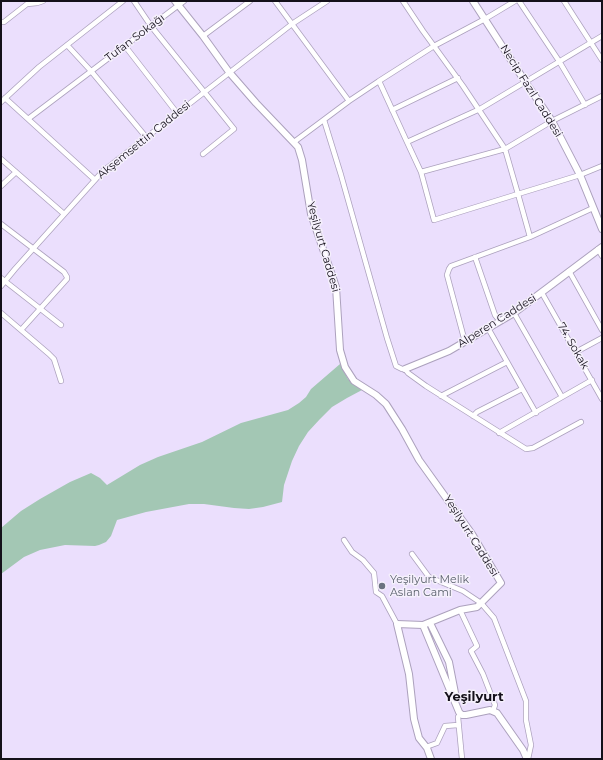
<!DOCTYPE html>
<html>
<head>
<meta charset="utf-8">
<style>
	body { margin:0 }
	#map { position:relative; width:603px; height:760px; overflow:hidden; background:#ebdffd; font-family:Montserrat,sans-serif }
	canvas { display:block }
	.frame { position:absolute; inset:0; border:2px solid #14101a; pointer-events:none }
</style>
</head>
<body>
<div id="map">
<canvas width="603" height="760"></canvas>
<div class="frame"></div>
</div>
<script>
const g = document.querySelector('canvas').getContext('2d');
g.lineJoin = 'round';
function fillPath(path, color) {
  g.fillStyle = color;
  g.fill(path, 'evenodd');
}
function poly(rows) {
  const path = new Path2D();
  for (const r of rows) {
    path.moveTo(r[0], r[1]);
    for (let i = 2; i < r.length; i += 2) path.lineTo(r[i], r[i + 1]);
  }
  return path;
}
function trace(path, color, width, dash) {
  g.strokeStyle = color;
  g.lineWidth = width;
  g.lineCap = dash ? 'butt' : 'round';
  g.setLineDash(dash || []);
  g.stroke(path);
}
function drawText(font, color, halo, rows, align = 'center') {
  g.font = font + ' Montserrat,sans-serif';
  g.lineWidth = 3;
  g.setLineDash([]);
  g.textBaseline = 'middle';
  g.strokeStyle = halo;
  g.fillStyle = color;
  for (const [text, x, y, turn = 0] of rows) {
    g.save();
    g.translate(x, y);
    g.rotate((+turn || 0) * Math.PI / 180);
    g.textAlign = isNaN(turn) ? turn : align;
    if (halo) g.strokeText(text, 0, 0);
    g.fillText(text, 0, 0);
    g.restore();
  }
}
const green = poly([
	[340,364,348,379,362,390,347,398,332,407,320,419,308,432,299,446,292,461,284,485,282,502,263,507,249,509,234,508,204,504,189,504,146,512,117,520,111,536,106,542,99,545,95,546,65,545,40,550,24,557,1,574,1,528,21,511,40,499,70,482,91,473,100,478,107,485,140,465,158,457,202,442,241,423,288,410,299,403,306,397,311,389]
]);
const street = poly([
	[134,1,151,26,234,129,203,154],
	[275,1,349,101,379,81,407,142,480,109,602,36],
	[403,1,423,31,463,86,505,149,518,194,434,220,421,172],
	[519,1,559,61,585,105],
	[564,1,602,60],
	[1,22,4,22,27,4,37,3,43,1],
	[203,36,250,1],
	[67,45,91,71,146,137],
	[125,46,177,113],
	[379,81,434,46,485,19,515,1],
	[5,98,95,180],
	[1,102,39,67,123,1],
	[392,110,458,78],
	[28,119,184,1],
	[324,120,341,175,387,338,396,366,402,369,405,369,408,373,426,386,526,449,533,448,581,422],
	[294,142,349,101],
	[407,142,421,172,505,149,552,121,602,96],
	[1,159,64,214],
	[1,186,16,172],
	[593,208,530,237,518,194,580,175,602,166],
	[1,224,64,272,67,277,67,279,21,330],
	[598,249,602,256],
	[475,257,495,315,500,321],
	[569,271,602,330],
	[1,278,61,325],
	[1,286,15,269,103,171,292,24,327,1],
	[542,293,602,399],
	[1,313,49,354,54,359,61,381],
	[514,313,562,397],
	[488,328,536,413],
	[465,342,447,275,449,269,451,266,530,237],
	[576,352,602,338],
	[441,396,507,362],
	[473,416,477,412,522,389],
	[499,433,592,380],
	[344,540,352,552,363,560,374,573,376,592,382,596,397,624],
	[412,554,429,577,463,591,481,603,494,618,526,701,526,720,531,745,528,759],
	[460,610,477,646,471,651,483,674,495,705,493,711],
	[460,714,458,717,462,759],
	[426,747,437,743,445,726,458,725]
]);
const secondary = poly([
	[175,1,203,36,229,72,256,103,298,147,302,160,311,214,336,287,340,350,345,367,354,381,376,395,386,404,402,429,419,460,472,534,501,583,477,607,460,610,423,625,459,712,462,715,466,715,490,710,497,713,523,750,527,759],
	[473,1,526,83,552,121,580,175,602,229],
	[405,369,449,351,514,313,602,247],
	[430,623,449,662,456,698],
	[423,625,397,624,409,674,414,719,419,738,427,748,431,759]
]);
const markers = [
	[382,586,4,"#6b7280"]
];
const streetNames = [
	["Tufan Sokağı",135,38,-37],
	["Necip Fazıl Caddesi",531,91,58],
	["Akşemsettin Caddesi",144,140,-39],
	["Yeşilyurt Caddesi",323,247,74],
	["Alperen Caddesi",497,321,-32],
	["74. Sokak",573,346,60],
	["Yeşilyurt Caddesi",471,536,58]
];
const worshipNames = [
	["Yeşilyurt Melik",390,580],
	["Aslan Cami",390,593]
];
const quarterNames = [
	["Yeşilyurt",474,697]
];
fillPath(green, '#a3c7b4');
trace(street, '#aca1bd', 6);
trace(secondary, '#aca1bd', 8);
trace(street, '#fff', 4.5);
trace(secondary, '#fff', 6);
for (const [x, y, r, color] of markers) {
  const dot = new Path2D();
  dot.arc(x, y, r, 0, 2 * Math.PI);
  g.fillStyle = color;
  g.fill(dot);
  trace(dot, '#f5f0fc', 1.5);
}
drawText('11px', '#14101a', '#f5f0fc', streetNames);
drawText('11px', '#5b616d', '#f5f0fc', worshipNames, 'left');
drawText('bold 13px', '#14101a', '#f5f0fc', quarterNames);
</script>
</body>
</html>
